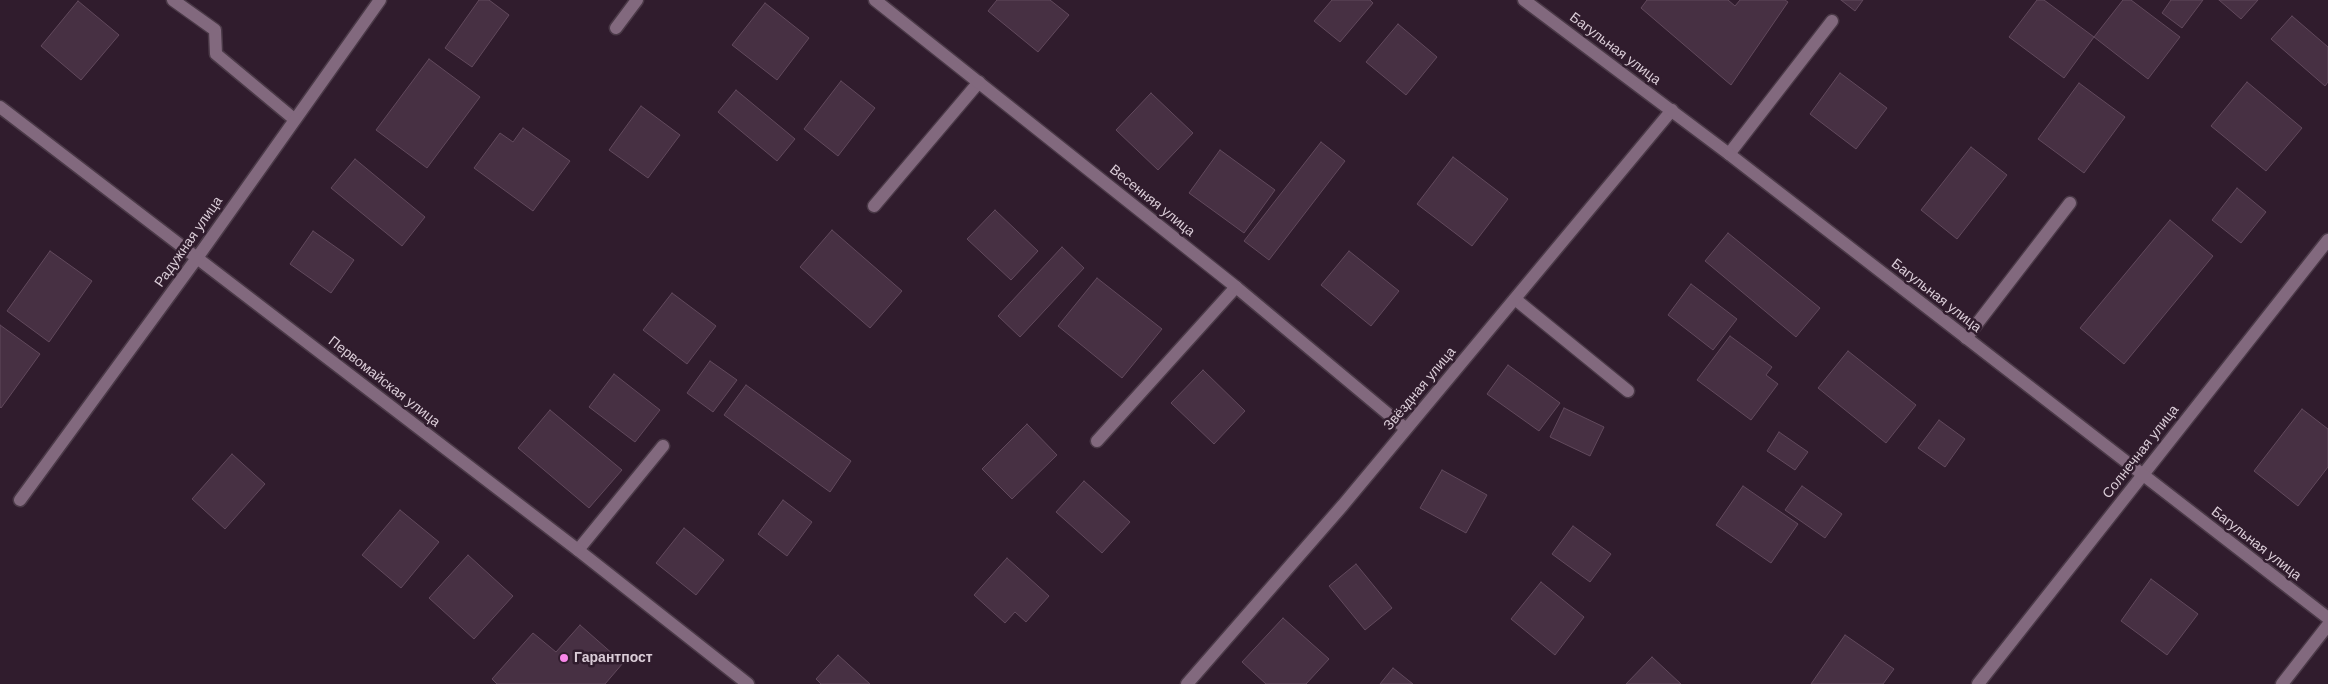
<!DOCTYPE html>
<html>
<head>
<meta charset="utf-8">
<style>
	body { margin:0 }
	canvas { display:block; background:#301c2d }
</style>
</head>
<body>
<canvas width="2328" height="684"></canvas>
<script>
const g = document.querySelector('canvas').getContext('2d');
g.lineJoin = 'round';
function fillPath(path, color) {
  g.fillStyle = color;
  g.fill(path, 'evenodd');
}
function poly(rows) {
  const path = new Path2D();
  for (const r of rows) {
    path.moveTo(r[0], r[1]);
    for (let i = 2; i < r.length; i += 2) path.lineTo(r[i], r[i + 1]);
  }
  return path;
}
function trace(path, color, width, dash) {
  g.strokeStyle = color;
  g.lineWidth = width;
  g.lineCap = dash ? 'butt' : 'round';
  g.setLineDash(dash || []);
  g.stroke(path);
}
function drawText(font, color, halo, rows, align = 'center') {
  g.font = font + ' Helvetica,sans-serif';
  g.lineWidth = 5;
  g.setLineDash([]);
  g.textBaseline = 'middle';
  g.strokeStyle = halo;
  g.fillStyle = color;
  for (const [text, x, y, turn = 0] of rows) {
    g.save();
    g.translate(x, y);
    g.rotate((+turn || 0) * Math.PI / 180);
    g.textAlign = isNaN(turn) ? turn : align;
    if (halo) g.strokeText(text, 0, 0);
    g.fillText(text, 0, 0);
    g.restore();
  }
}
const building = poly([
	[479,0,489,0,509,15,472,67,445,48,479,0],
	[997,0,1050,0,1069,15,1038,52,988,11,997,0],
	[1332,0,1370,0,1373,3,1340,42,1314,21,1332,0],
	[1647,0,1728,0,1735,6,1740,0,1785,0,1788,2,1731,85,1641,8,1647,0],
	[1841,0,1863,0,1855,11,1841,0],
	[2037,0,2044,0,2094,37,2064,78,2009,37,2037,0],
	[2123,0,2131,0,2180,37,2148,79,2094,37,2123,0],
	[2171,0,2203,0,2182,28,2162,13,2171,0],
	[2219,0,2258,0,2241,19,2219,0],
	[78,1,119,35,81,80,41,46,78,1],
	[765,3,809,38,777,80,732,45,765,3],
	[2292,16,2328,47,2328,82,2325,86,2271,39,2292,16],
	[1398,24,1437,57,1406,95,1366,62,1398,24],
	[429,59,480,97,427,168,376,130,429,59],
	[1840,73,1887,108,1856,149,1810,114,1840,73],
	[841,81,875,108,838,156,804,129,841,81],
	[2247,82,2302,128,2266,171,2211,126,2247,82],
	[2079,83,2125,117,2084,173,2038,139,2079,83],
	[736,90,795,139,777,161,718,112,736,90],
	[1151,93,1193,133,1158,170,1116,130,1151,93],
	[641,106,680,135,648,178,609,150,641,106],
	[523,128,570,161,533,211,474,168,500,133,513,142,523,128],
	[1321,142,1345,161,1269,260,1244,241,1321,142],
	[1971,147,2007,175,1957,239,1921,210,1971,147],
	[1220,150,1275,190,1244,233,1189,193,1220,150],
	[1453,157,1508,199,1472,246,1417,204,1453,157],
	[355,159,425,217,402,246,331,188,355,159],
	[2237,188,2266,212,2241,243,2212,220,2237,188],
	[995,210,1038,251,1011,280,967,239,995,210],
	[2170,220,2213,256,2124,364,2080,328,2170,220],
	[832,230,902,291,870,328,800,267,832,230],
	[313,231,354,260,331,293,290,264,313,231],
	[1728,233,1820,308,1796,337,1705,261,1728,233],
	[1062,247,1084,268,1020,337,998,316,1062,247],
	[50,251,92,281,49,342,7,311,50,251],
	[1349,251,1399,291,1371,326,1321,285,1349,251],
	[1097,278,1162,329,1122,378,1058,326,1097,278],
	[1691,284,1737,319,1713,350,1668,315,1691,284],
	[672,293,716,326,687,364,643,330,672,293],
	[0,325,40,354,1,408,0,407,0,325],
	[1730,336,1772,367,1766,375,1778,384,1751,420,1697,380,1730,336],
	[1848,351,1916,405,1886,443,1818,388,1848,351],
	[710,361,737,380,713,412,687,393,710,361],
	[1508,365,1560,403,1539,431,1487,394,1508,365],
	[1203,370,1245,411,1214,444,1171,403,1203,370],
	[614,374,660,410,635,442,589,407,614,374],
	[746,385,851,461,830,492,724,415,746,385],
	[1564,408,1604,427,1590,456,1550,437,1564,408],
	[2302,409,2328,429,2328,467,2298,506,2254,471,2302,409],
	[550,410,622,470,589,508,518,448,550,410],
	[1939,420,1965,439,1945,467,1918,448,1939,420],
	[1027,424,1057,455,1012,499,982,469,1027,424],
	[1779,432,1808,452,1795,470,1767,451,1779,432],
	[232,454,265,484,225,529,192,499,232,454],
	[1442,470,1487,495,1466,533,1420,508,1442,470],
	[1084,481,1130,522,1102,553,1056,512,1084,481],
	[1743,486,1798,524,1771,563,1716,525,1743,486],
	[1802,486,1842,514,1825,538,1785,510,1802,486],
	[783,500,812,522,787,556,758,534,783,500],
	[400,510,439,542,401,588,362,555,400,510],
	[1573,526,1611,554,1590,582,1552,554,1573,526],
	[684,528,724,560,696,595,656,563,684,528],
	[468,555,513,596,474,639,429,598,468,555],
	[1007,558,1049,596,1026,622,1015,612,1005,623,974,595,1007,558],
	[1356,564,1392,608,1365,630,1329,586,1356,564],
	[2151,579,2198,614,2167,655,2121,621,2151,579],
	[1541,582,1584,617,1555,655,1511,619,1541,582],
	[1283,618,1329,659,1306,684,1266,684,1242,662,1283,618],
	[580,625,623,663,605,684,497,684,492,679,533,633,556,652,580,625],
	[1845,635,1894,669,1883,684,1811,684,1845,635],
	[838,655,870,684,821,684,816,679,838,655],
	[1652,657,1681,684,1626,684,1652,657],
	[1393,668,1413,684,1380,684,1393,668]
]);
const service = poly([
	[173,0,215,30,216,54,294,119],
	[616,28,637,0],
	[1729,154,1832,21],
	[874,206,979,82],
	[1515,299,1628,391],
	[1966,338,2070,203],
	[1097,441,1236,287],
	[578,550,663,446],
	[2282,684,2328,625]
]);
const minor = poly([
	[875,0,1236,287,1406,429],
	[0,107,578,550,748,684],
	[20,500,197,258,380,0],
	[1187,684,1343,505,1672,110],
	[1978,684,2328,240]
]);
const tertiary = poly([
	[1524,0,1729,154,2328,618]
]);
const markers = [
	[564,658,5,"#f987e9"]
];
const streetNames = [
	["Багульная улица",1615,49,37],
	["Весенняя улица",1152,201,39],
	["Радужная улица",189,242,-55],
	["Багульная улица",1936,296,38],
	["Первомайская улица",384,382,38],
	["Звёздная улица",1420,389,-50],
	["Солнечная улица",2141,452,-52],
	["Багульная улица",2256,544,38]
];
const poiNames = [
	["Гарантпост",574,658]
];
fillPath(building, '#473043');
trace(building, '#61495c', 1);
trace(service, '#4a3947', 15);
trace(minor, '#4a3947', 15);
trace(tertiary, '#4a3947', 15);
trace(service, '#82697e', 12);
trace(minor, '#82697e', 12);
trace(tertiary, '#82697e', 12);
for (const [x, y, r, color] of markers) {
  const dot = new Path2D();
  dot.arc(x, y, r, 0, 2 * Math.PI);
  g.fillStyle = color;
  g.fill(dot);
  trace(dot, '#301c2d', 2);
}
drawText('14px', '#daccd7', '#301c2d', streetNames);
drawText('bold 14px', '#daccd7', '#301c2d', poiNames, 'left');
</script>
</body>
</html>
